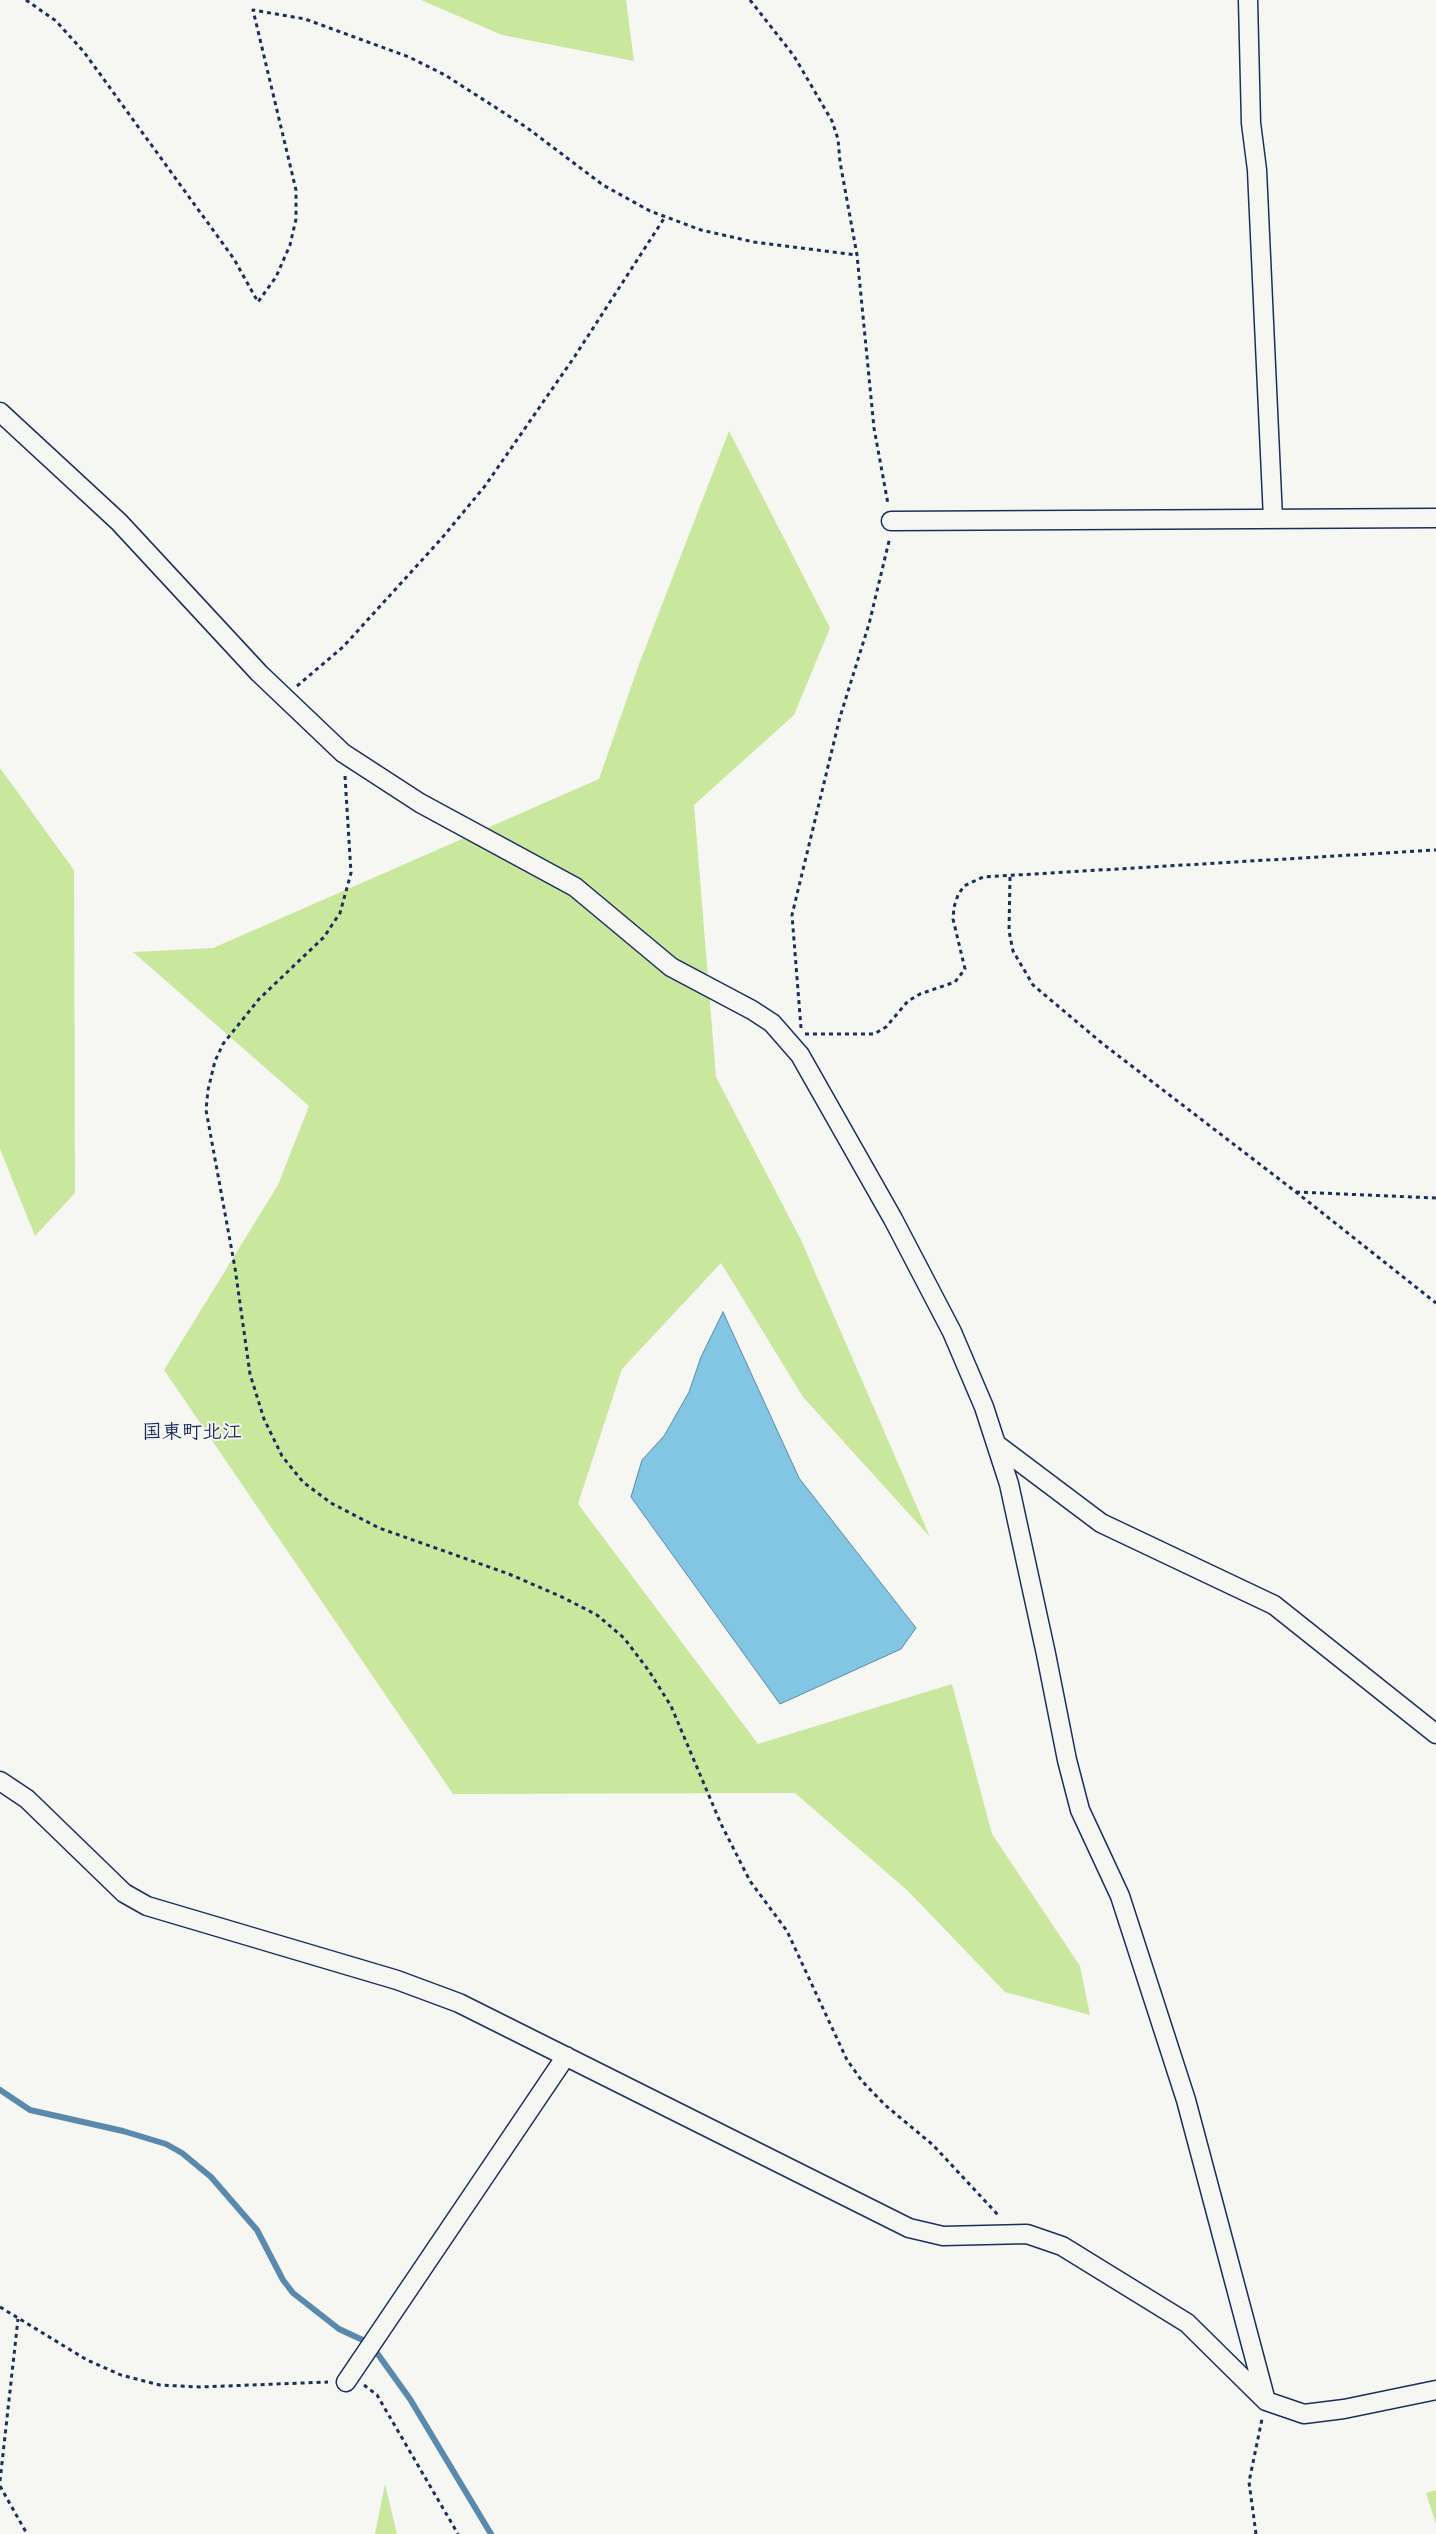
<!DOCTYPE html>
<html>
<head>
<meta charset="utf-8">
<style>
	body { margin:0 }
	canvas { display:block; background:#f6f6f2 }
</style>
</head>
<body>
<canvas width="1436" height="2534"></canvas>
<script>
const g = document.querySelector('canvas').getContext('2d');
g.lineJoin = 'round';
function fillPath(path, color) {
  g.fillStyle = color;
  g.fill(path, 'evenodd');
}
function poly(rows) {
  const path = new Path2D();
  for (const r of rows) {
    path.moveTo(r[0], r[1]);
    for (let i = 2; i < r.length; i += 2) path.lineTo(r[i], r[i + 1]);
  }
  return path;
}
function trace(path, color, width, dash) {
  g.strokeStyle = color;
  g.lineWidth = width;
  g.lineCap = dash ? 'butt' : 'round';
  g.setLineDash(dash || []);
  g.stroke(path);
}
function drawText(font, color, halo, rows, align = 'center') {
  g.font = font + ' Itim,"Klee One",sans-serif';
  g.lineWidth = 4;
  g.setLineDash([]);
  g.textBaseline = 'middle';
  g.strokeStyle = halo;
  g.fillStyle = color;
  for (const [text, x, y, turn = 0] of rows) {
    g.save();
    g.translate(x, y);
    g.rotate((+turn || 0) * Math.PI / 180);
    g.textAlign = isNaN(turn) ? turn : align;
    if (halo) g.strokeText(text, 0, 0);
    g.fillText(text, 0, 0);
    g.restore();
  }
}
const green = poly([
	[421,0,626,0,634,61,502,35],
	[729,431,830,628,794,715,694,805,716,1077,801,1240,930,1537,803,1397,721,1263,622,1369,578,1504,758,1744,952,1684,992,1834,1080,1966,1090,2015,1005,1992,908,1891,795,1793,453,1794,164,1370,278,1185,309,1106,133,952,213,948,599,779,638,667],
	[0,768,74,870,75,1193,35,1236,0,1149],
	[385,2484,397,2534,375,2534],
	[1436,2490,1436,2524,1426,2493]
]);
const water = poly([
	[723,1312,799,1478,916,1628,901,1649,780,1704,631,1497,642,1460,664,1436,689,1392,701,1357,723,1312]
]);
const stream = poly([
	[0,2090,30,2110,123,2131,166,2144,182,2153,211,2177,257,2230,283,2280,293,2293,339,2329,367,2342,377,2353,410,2399,491,2534]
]);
const path = poly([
	[26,0,56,21,84,52,234,259,258,302,276,277,290,245,296,219,296,190,253,10,305,19,409,57,445,75,526,127,603,185,650,211,701,230,754,242,857,255],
	[750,0,794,56,832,121,838,139,840,162,857,255,874,428,888,504],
	[297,686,343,647,442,538,485,486,575,356,665,217],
	[345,776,351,873,340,913,324,937,259,999,223,1044,215,1061,208,1090,206,1110,235,1268,250,1374,264,1419,282,1456,303,1482,331,1503,379,1528,509,1574,562,1597,597,1615,624,1638,649,1671,671,1706,721,1824,750,1881,787,1931,847,2060,862,2081,885,2105,933,2145,999,2216],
	[1010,877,1009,931,1013,951,1033,985,1103,1044,1296,1192,1436,1303],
	[801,1028,792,915,840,717,869,624,890,537],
	[805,1034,874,1034,886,1027,908,1001,920,994,955,982,965,969,953,919,954,907,958,895,964,886,983,877,1436,850],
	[1296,1192,1436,1198],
	[0,2307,87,2360,121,2375,160,2385,200,2387,328,2382],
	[364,2385,377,2395,458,2534],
	[0,2481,18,2319],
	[0,2486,27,2534],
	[1256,2534,1249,2482,1262,2419]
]);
const minor = poly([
	[1248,0,1251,123,1257,170,1273,519],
	[0,412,119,522,259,673,343,753,420,803,575,887,671,967,752,1010,772,1023,800,1055,893,1219,952,1332,984,1407,1009,1484,1046,1654,1067,1760,1080,1810,1120,1896,1186,2100,1266,2401],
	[891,521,1436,518],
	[996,1444,1101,1523,1274,1605,1436,1734],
	[0,1781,27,1799,124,1893,147,1906,397,1980,459,2003,909,2228,943,2236,1027,2234,1062,2246,1187,2323,1266,2401,1304,2414,1344,2409,1436,2390],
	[346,2382,566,2056]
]);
const quarterNames = [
	["国東町北江",192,1433]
];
fillPath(green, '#cae79e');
fillPath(water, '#82c6e3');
trace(water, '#598aae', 1);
trace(stream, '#598aae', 6);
trace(minor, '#1b2f5e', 21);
trace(path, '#1b2f5e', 3, [4, 4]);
trace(minor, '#f6f6f2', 18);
drawText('bold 20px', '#1b2f5e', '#f6f6f2', quarterNames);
</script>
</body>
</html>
